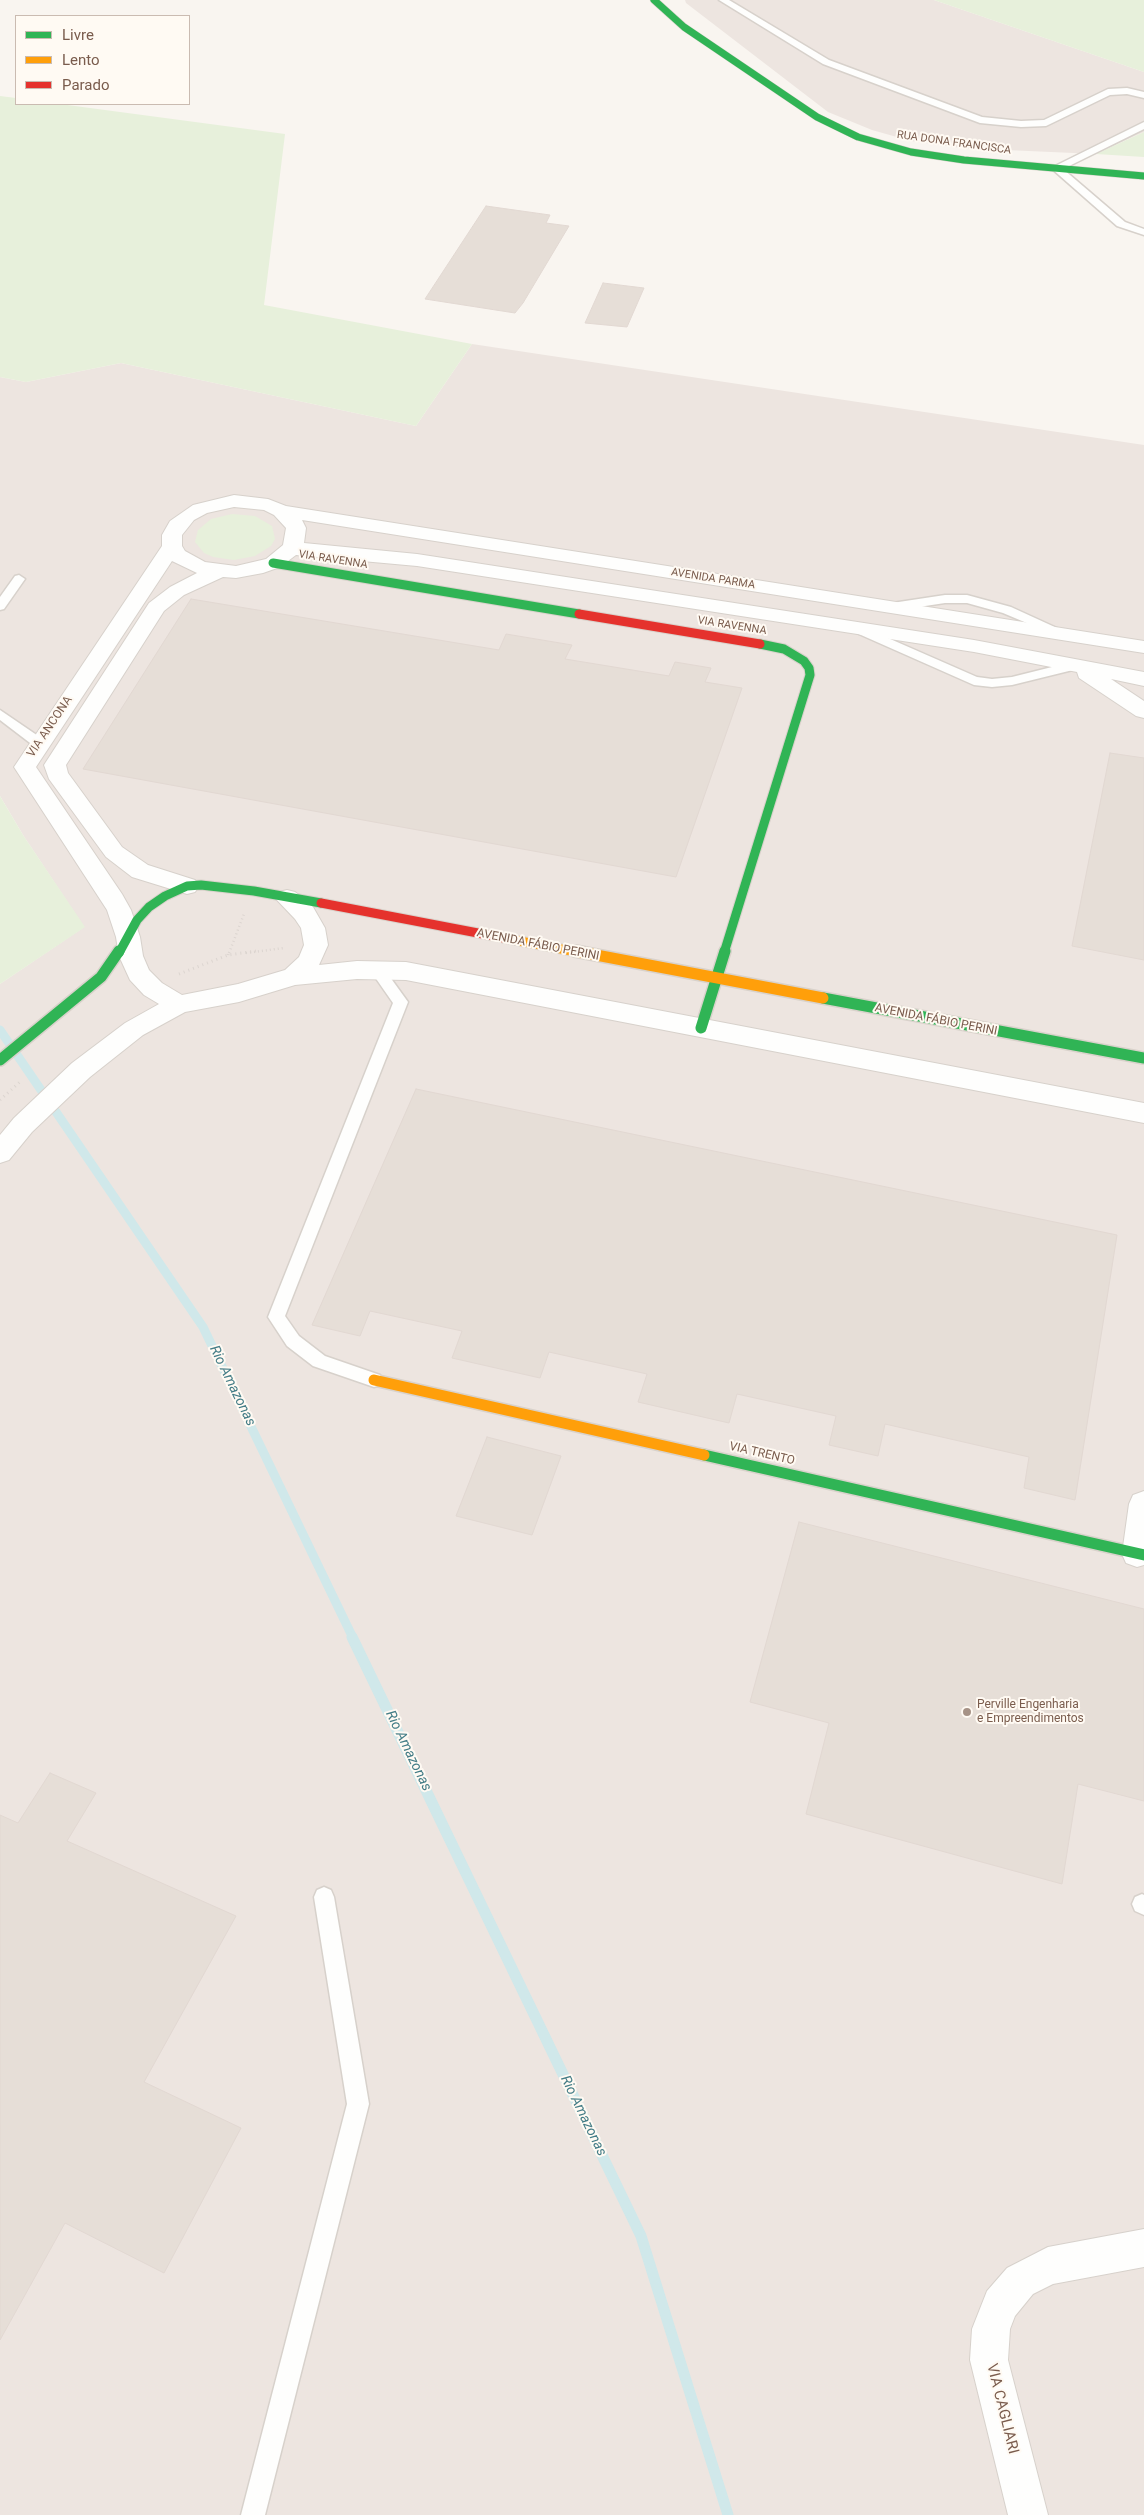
<!DOCTYPE html>
<html>
<head>
<meta charset="utf-8">
<style>
	body { margin:0 }
	#map { position:relative; width:1144px; height:2515px; overflow:hidden; background:#f9f5f0; font-family:Roboto,sans-serif }
	canvas { display:block }
	.legend { position:absolute; left:15px; top:15px; width:175px; height:90px; box-sizing:border-box; background:#fffaf3; border:1px solid #cabbb1; margin:0; padding:6px 9px; list-style:none; font-size:15px; color:#7a5c4d }
	.legend li { display:flex; align-items:center; gap:10px; height:25px }
	.legend b { width:25px; border:1px solid #cabbb1 }
</style>
</head>
<body>
<div id="map">
<canvas width="1144" height="2515"></canvas>
<ul class="legend">
<li><b style="height:6px;background:#30b455"></b>Livre</li>
<li><b style="height:6px;background:#ff9f0a"></b>Lento</li>
<li><b style="height:6px;background:#e5322d"></b>Parado</li>
</ul>
</div>
<script>
const g = document.querySelector('canvas').getContext('2d');
g.lineJoin = 'round';
function fillPath(path, color) {
  g.fillStyle = color;
  g.fill(path, 'evenodd');
}
function poly(rows) {
  const path = new Path2D();
  for (const r of rows) {
    path.moveTo(r[0], r[1]);
    for (let i = 2; i < r.length; i += 2) path.lineTo(r[i], r[i + 1]);
  }
  return path;
}
function trace(path, color, width, dash) {
  g.strokeStyle = color;
  g.lineWidth = width;
  g.lineCap = dash ? 'butt' : 'round';
  g.setLineDash(dash || []);
  g.stroke(path);
}
function drawText(font, color, halo, rows, align = 'center') {
  g.font = font + ' Roboto,sans-serif';
  g.lineWidth = 4;
  g.setLineDash([]);
  g.textBaseline = 'middle';
  g.strokeStyle = halo;
  g.fillStyle = color;
  for (const [text, x, y, turn = 0] of rows) {
    g.save();
    g.translate(x, y);
    g.rotate((+turn || 0) * Math.PI / 180);
    g.textAlign = isNaN(turn) ? turn : align;
    if (halo) g.strokeText(text, 0, 0);
    g.fillText(text, 0, 0);
    g.restore();
  }
}
const industrial = poly([
	[685,0,934,0,1144,72,1144,132,1096,154,961,148,911,141,872,130,828,112,686,3],
	[472,344,1144,445,1144,2515,0,2515,0,984,84,927,23,835,0,796,0,377,26,382,121,363,416,426]
]);
const green = poly([
	[934,0,1144,0,1144,72],
	[0,96,16,98,16,104,60,104,285,134,264,305,472,344,416,426,121,363,26,382,0,377],
	[1144,132,1144,157,1096,154],
	[232,514,255,516,272,526,275,539,271,546,255,556,234,560,213,557,204,553,195,542,198,530,211,519],
	[0,796,23,835,85,927,0,984]
]);
const streamFar1 = poly([
	[0,1030,203,1327,353,1638]
]);
const stream = poly([
	[352,1637,641,2236,728,2515]
]);
const building = poly([
	[486,206,550,215,546,223,569,226,523,303,515,313,425,299,486,206],
	[603,283,644,288,627,327,585,323,603,283],
	[191,599,499,650,506,634,572,645,565,659,669,676,675,662,711,668,705,682,742,688,676,877,83,769,191,599],
	[1110,753,1144,758,1144,960,1072,946,1110,753],
	[416,1089,1117,1235,1075,1500,1024,1488,1029,1457,885,1424,878,1456,829,1445,836,1416,737,1394,729,1423,638,1402,647,1374,549,1352,540,1378,452,1358,462,1331,370,1311,360,1336,312,1325,416,1089],
	[487,1437,561,1456,532,1535,456,1516,487,1437],
	[799,1522,1144,1609,1144,1801,1078,1784,1062,1884,806,1814,829,1723,750,1702,799,1522],
	[50,1773,96,1793,67,1841,236,1916,144,2082,241,2128,164,2273,65,2223,0,2340,0,1815,18,1823,50,1773]
]);
const pathFar1 = poly([
	[229,953,244,914],
	[246,953,284,948]
]);
const path = poly([
	[228,955,229,951],
	[179,974,228,955,256,951],
	[0,1100,22,1080]
]);
const lane = poly([
	[719,0,729,0,829,60,982,117,1021,121,1044,120,1108,89,1127,88,1144,92,1144,98,1127,94,1110,95,1046,126,1021,127,980,123,823,64,719,0],
	[1144,122,1144,129,1063,169,1125,222,1144,229,1144,235,1117,226,1051,168,1144,122],
	[19,575,25,579,4,609,0,610,0,597,15,576,19,575],
	[945,595,967,595,1011,607,1070,634,1064,638,1060,637,1003,613,967,603,945,603,892,611,886,607,892,603,945,595],
	[856,624,977,677,992,679,1012,677,1076,661,1082,665,1081,668,1012,685,992,687,974,685,852,631,850,628,852,625,856,624],
	[0,710,44,740,46,743,44,746,34,746,0,720,0,710],
	[377,965,382,966,408,1002,285,1316,299,1336,325,1356,380,1375,382,1380,380,1385,374,1387,313,1366,287,1346,268,1317,393,1003,370,970,377,965],
	[324,1887,331,1890,334,1897,369,2104,265,2515,241,2515,347,2104,314,1897,317,1890,324,1887],
	[1142,1894,1144,1895,1144,1915,1135,1911,1132,1904,1135,1897,1142,1894]
]);
const street = poly([
	[234,495,268,499,286,506,1144,641,1144,653,302,520,306,528,304,543,417,554,974,640,1144,672,1144,686,1111,679,1144,701,1144,718,1136,716,1079,678,1077,672,974,652,417,566,296,555,280,567,263,573,236,578,223,577,184,595,164,611,66,765,68,773,122,847,148,865,195,880,199,886,195,892,187,894,132,877,106,857,49,779,44,765,149,603,170,587,197,573,172,561,36,767,122,894,131,910,140,937,143,956,149,970,162,983,182,995,238,984,285,970,299,957,304,945,301,928,295,919,275,898,279,892,287,890,295,892,313,907,325,928,328,945,319,965,357,961,406,962,1144,1103,1144,1123,406,980,357,979,295,985,239,1002,185,1012,143,1035,90,1077,32,1132,9,1160,0,1163,0,1135,14,1118,72,1063,125,1023,159,1004,144,995,130,980,119,956,116,937,107,910,14,767,162,546,162,535,170,521,193,505,234,495],
	[234,507,264,510,274,515,286,528,283,545,266,559,236,566,205,562,185,551,182,546,182,535,194,520,207,513,234,507],
	[1144,1491,1144,1565,1137,1567,1126,1563,1122,1554,1129,1504,1133,1495,1144,1491],
	[1144,2229,1144,2267,1053,2284,1033,2294,1015,2316,1010,2329,1008,2360,1048,2515,1008,2515,970,2360,972,2329,987,2291,1007,2268,1048,2247,1144,2229]
]);
const fastFar2 = poly([
	[654,0,684,27,817,117,858,137,911,152,964,160,1144,176]
]);
const fastFar1 = poly([
	[273,563,579,614],
	[119,953,137,920,149,907,165,896,187,886,201,885,254,891,321,903],
	[724,953,810,675,809,668,804,661,784,649,760,644]
]);
const fast = poly([
	[823,998,1144,1058],
	[701,1028,725,951],
	[0,1060,101,977,119,951],
	[704,1455,1144,1555]
]);
const slowFar1 = poly([
	[504,938,582,953]
]);
const slow = poly([
	[575,951,823,998],
	[374,1380,704,1455]
]);
const jam = poly([
	[579,614,760,644],
	[321,903,504,938]
]);
const markers = [
	[967,1712,5,"#a69286"]
];
const farStreetnames = [
	["RUA DONA FRANCISCA",954,143,8],
	["VIA RAVENNA",333,560,9],
	["AVENIDA PARMA",713,579,9],
	["VIA RAVENNA",732,626,9]
];
const streetNames = [
	["VIA ANCONA",50,727,-56],
	["AVENIDA FÁBIO PERINI",538,945,11],
	["AVENIDA FÁBIO PERINI",936,1020,11],
	["VIA TRENTO",762,1454,13]
];
const poiNames = [
	["Perville Engenharia",977,1705],
	["e Empreendimentos",977,1719]
];
const waterNames = [
	["Rio Amazonas",232,1386,64],
	["Rio Amazonas",408,1751,64],
	["Rio Amazonas",583,2116,64]
];
const nearStreetnames = [
	["VIA CAGLIARI",1002,2409,76]
];
fillPath(industrial, '#ede5e0');
fillPath(green, '#e7f0db');
trace(streamFar1, '#d0e8ea', 9);
trace(stream, '#d0e8ea', 11);
fillPath(building, '#e6ded7');
trace(building, '#e2d8d2', 1);
trace(lane, '#d7d1cb', 3);
trace(street, '#d7d1cb', 2);
trace(fastFar2, '#d9d2cb', 8);
trace(fastFar1, '#d9d2cb', 11);
trace(fast, '#d9d2cb', 14);
trace(slowFar1, '#d9d2cb', 11);
trace(slow, '#d9d2cb', 14);
trace(jam, '#d9d2cb', 11);
trace(pathFar1, '#dcd5d0', 2.5, [1, 3]);
trace(path, '#dcd5d0', 3, [1, 4]);
fillPath(lane, '#fefefd');
fillPath(street, '#fefefd');
trace(fastFar2, '#30b455', 7);
trace(fastFar1, '#30b455', 9);
trace(fast, '#30b455', 11);
trace(slowFar1, '#ff9f0a', 9);
trace(slow, '#ff9f0a', 11);
trace(jam, '#e5322d', 9);
for (const [x, y, r, color] of markers) {
  const dot = new Path2D();
  dot.arc(x, y, r, 0, 2 * Math.PI);
  g.fillStyle = color;
  g.fill(dot);
  trace(dot, '#fffaf3', 2);
}
drawText('11px', '#7a5c4d', '#fffaf3', farStreetnames);
drawText('12px', '#7a5c4d', '#fffaf3', streetNames);
drawText('12px', '#7a5c4d', '#fffaf3', poiNames, 'left');
drawText('italic 14px', '#437c86', '#fffaf3', waterNames);
drawText('15px', '#7a5c4d', '#fffaf3', nearStreetnames);
</script>
</body>
</html>
